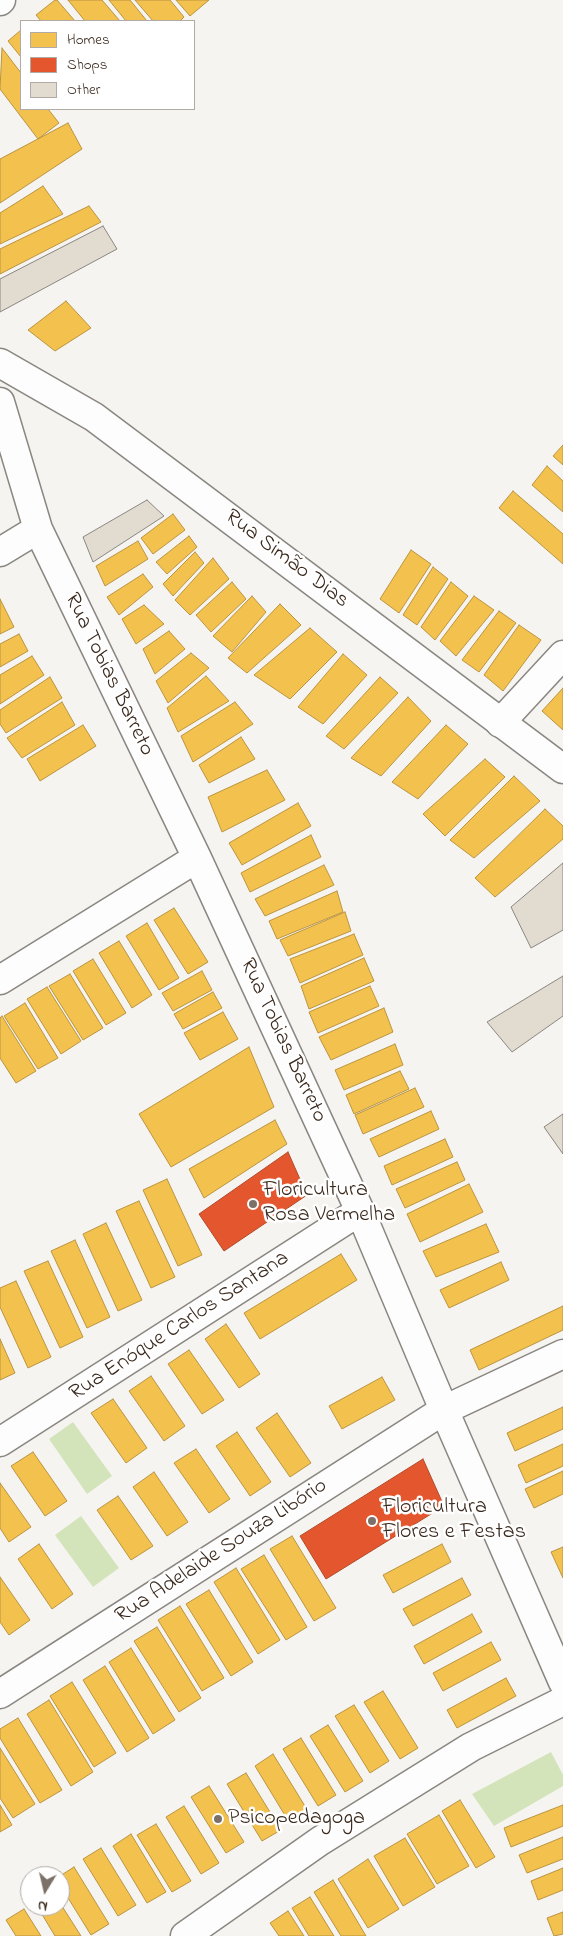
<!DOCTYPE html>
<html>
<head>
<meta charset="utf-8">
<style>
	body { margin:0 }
	#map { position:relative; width:563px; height:1936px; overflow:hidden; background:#f6f4f0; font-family:"Indie Flower",sans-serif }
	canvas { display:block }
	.legend { position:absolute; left:20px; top:20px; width:175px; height:90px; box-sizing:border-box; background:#fff; border:1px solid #b1aaa5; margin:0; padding:6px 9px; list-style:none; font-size:15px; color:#3b2a1e }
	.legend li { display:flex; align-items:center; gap:10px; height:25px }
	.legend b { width:25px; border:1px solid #b1aaa5 }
	.north { position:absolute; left:20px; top:1866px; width:50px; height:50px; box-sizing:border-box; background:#fff; border:1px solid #b1aaa5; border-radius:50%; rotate:189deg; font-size:14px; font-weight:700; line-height:20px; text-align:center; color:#3b2a1e }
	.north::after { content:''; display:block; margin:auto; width:18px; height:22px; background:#7c7168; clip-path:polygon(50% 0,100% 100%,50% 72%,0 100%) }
</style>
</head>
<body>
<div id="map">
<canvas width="563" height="1936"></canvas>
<ul class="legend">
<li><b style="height:14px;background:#f2c14e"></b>Homes</li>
<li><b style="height:14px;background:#e4572e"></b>Shops</li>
<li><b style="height:14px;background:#e1dbd0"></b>Other</li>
</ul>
<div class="north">N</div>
</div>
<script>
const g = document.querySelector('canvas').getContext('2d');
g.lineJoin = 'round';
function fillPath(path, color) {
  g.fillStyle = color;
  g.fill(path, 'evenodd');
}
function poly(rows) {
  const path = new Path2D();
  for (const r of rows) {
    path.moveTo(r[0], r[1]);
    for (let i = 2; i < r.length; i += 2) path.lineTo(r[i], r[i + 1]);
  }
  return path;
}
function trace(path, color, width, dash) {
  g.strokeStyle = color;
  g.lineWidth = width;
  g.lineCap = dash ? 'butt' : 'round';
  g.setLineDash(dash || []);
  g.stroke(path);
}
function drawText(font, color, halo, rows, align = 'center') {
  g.font = font + ' "Indie Flower",sans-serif';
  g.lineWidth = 5;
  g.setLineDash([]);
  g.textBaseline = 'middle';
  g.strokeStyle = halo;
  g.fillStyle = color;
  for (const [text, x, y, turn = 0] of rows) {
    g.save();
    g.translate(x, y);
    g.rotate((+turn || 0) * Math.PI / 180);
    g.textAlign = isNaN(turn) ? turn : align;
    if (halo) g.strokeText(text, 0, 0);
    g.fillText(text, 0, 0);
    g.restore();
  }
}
const green = poly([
	[73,1422,112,1476,87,1494,49,1439],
	[81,1516,119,1568,93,1587,55,1535],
	[551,1752,563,1775,563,1786,494,1826,472,1794]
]);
const homes = poly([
	[55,0,57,0,75,21,41,21,36,15,55,0],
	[68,0,102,0,120,21,85,21,68,0],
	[109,0,130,0,147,21,126,21,109,0],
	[135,0,170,0,184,17,180,21,153,21,135,0],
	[176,0,209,0,190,16,176,0],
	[21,30,21,57,8,41,21,30],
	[2,48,21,73,21,109,48,109,59,123,38,139,0,89,2,48],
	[68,123,82,149,0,203,0,159,68,123],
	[43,186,63,214,0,244,0,213,43,186],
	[89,206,101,222,0,274,0,249,89,206],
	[66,301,91,328,55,351,28,330,66,301],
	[563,445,563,465,553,456,563,445],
	[547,466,563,481,563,512,532,485,547,466],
	[513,491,563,534,563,564,499,508,513,491],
	[173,514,185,530,153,554,141,538,173,514],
	[189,536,197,547,167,574,156,562,189,536],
	[138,541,148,559,105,586,96,566,138,541],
	[411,550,431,564,399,613,380,599,411,550],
	[195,552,204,563,173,596,163,584,195,552],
	[213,558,229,579,190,615,175,600,213,558],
	[433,567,448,579,417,625,403,615,433,567],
	[143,574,153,587,119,615,107,597,143,574],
	[232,582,246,599,211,632,196,615,232,582],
	[451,582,468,596,435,640,421,627,451,582],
	[252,596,266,612,232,652,213,636,252,596],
	[474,596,494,610,456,656,440,641,474,596],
	[0,599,14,627,0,634,0,599],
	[280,604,301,625,247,673,228,658,280,604],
	[144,605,164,624,136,644,122,619,144,605],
	[499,611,516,623,479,672,462,660,499,611],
	[519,625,541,640,503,691,484,675,519,625],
	[310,628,337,652,290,699,254,675,310,628],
	[169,631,185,649,155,674,143,649,169,631],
	[19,634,28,651,0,667,0,644,19,634],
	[191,653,209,668,168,703,156,681,191,653],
	[343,654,367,675,323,724,298,707,343,654],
	[32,656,44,675,0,704,0,675,32,656],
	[206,676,229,701,178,732,167,708,206,676],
	[50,677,62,698,6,733,0,724,0,710,50,677],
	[380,677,398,693,344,749,326,736,380,677],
	[563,688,563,730,542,711,563,688],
	[408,697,431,721,381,776,351,758,408,697],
	[62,702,75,725,22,758,7,738,62,702],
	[235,702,253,724,193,762,181,736,235,702],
	[83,725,96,746,40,781,27,759,83,725],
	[446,725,468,744,418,799,392,782,446,725],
	[241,737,255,759,209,783,199,765,241,737],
	[485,759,505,777,445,836,423,814,485,759],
	[267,770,285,800,222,832,208,797,267,770],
	[514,776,540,801,474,858,450,840,514,776],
	[298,803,311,826,242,865,229,843,298,803],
	[545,809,563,826,563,839,495,897,475,878,545,809],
	[311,835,321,857,250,892,241,873,311,835],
	[324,865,334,885,265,916,255,899,324,865],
	[337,891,343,912,277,939,269,921,337,891],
	[174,908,208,962,188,974,154,920,174,908],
	[345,912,351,931,288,956,280,940,345,912],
	[147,923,179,978,159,990,126,936,147,923],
	[354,934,363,955,300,983,290,959,354,934],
	[119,941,152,995,132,1008,99,953,119,941],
	[364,958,374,981,309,1009,301,986,364,958],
	[93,959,126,1013,106,1025,73,971,93,959],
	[202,971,212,990,173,1011,162,993,202,971],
	[70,974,103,1028,83,1040,49,986,70,974],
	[370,986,379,1006,318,1033,309,1012,370,986],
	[47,987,81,1041,61,1054,27,999,47,987],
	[213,992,222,1008,183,1029,174,1014,213,992],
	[25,1003,58,1058,38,1069,4,1016,25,1003],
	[384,1008,393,1032,331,1060,319,1037,384,1008],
	[223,1012,238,1039,200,1060,184,1033,223,1012],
	[2,1016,36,1071,16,1083,0,1058,0,1018,2,1016],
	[395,1044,403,1065,344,1090,335,1070,395,1044],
	[249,1047,274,1107,171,1167,139,1114,249,1047],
	[400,1071,409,1089,354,1114,346,1095,400,1071],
	[415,1088,424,1107,363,1134,355,1115,415,1088],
	[431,1111,439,1129,379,1157,370,1139,431,1111],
	[275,1120,287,1144,204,1198,189,1169,275,1120],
	[445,1139,453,1157,392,1185,384,1166,445,1139],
	[457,1162,465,1180,405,1208,396,1189,457,1162],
	[167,1179,202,1255,178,1266,143,1190,167,1179],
	[469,1184,483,1212,420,1242,407,1214,469,1184],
	[139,1201,175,1277,151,1288,116,1211,139,1201],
	[106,1223,142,1300,118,1311,83,1234,106,1223],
	[486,1224,499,1252,436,1277,423,1251,486,1224],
	[75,1240,110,1317,87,1328,51,1251,75,1240],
	[341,1254,357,1280,260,1339,244,1313,341,1254],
	[48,1261,83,1337,60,1348,24,1271,48,1261],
	[501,1262,509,1280,449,1308,440,1290,501,1262],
	[16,1281,51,1357,28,1368,0,1307,0,1288,16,1281],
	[563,1306,563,1330,479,1370,470,1350,563,1306],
	[226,1324,260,1374,239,1388,205,1339,226,1324],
	[0,1339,15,1373,0,1380,0,1339],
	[189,1350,224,1400,202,1414,168,1364,189,1350],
	[151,1376,185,1426,164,1441,129,1391,151,1376],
	[382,1377,395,1400,342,1429,329,1406,382,1377],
	[113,1399,147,1448,126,1463,91,1413,113,1399],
	[563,1407,563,1429,515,1451,507,1433,563,1407],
	[277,1413,311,1463,290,1477,256,1428,277,1413],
	[237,1432,271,1482,250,1496,216,1446,237,1432],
	[563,1444,563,1466,526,1483,518,1465,563,1444],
	[196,1449,230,1499,209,1513,174,1463,196,1449],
	[33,1452,67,1501,45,1516,11,1466,33,1452],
	[563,1471,563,1494,534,1508,525,1489,563,1471],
	[154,1472,188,1522,167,1536,133,1487,154,1472],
	[0,1483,31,1527,9,1542,0,1528,0,1483],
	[118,1496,153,1546,131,1560,97,1510,118,1496],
	[292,1536,336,1608,314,1621,270,1549,292,1536],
	[39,1544,73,1594,52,1609,18,1559,39,1544],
	[442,1544,451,1562,393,1593,383,1575,442,1544],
	[563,1547,563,1578,551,1552,563,1547],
	[264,1555,307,1627,286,1640,241,1569,264,1555],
	[236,1568,280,1640,258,1654,214,1582,236,1568],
	[0,1577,30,1620,9,1635,0,1622,0,1577],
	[462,1578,471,1595,413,1626,403,1609,462,1578],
	[209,1590,253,1662,231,1676,186,1604,209,1590],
	[180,1606,224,1678,202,1691,158,1620,180,1606],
	[472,1614,482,1632,424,1664,414,1646,472,1614],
	[157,1627,201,1698,179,1712,134,1641,157,1627],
	[491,1642,501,1660,443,1691,433,1673,491,1642],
	[131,1648,175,1720,153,1734,109,1662,131,1648],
	[105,1666,149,1738,127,1752,83,1680,105,1666],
	[506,1678,516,1696,457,1728,447,1710,506,1678],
	[72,1682,116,1753,94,1767,50,1696,72,1682],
	[383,1691,418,1748,400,1759,364,1702,383,1691],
	[49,1700,93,1772,71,1786,27,1714,49,1700],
	[354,1705,389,1761,370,1773,335,1716,354,1705],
	[18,1718,62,1790,40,1803,0,1738,0,1729,18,1718],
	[328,1725,363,1781,345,1792,310,1736,328,1725],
	[301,1738,336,1795,318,1806,283,1749,301,1738],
	[0,1748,35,1804,13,1818,0,1798,0,1748],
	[273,1754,308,1811,289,1822,255,1766,273,1754],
	[246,1773,281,1830,262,1841,227,1784,246,1773],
	[209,1786,244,1842,226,1853,191,1797,209,1786],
	[460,1800,495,1857,476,1868,442,1811,460,1800],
	[0,1805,12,1825,0,1832,0,1805],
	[563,1805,563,1826,511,1847,504,1828,563,1805],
	[184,1806,219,1863,201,1874,166,1817,184,1806],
	[439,1815,469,1866,437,1884,407,1834,439,1815],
	[156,1824,191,1881,172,1892,137,1835,156,1824],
	[131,1834,166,1892,147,1903,113,1846,131,1834],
	[563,1837,563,1859,527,1873,519,1855,563,1837],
	[405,1838,435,1887,403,1906,374,1856,405,1838],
	[101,1848,136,1905,118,1916,83,1859,101,1848],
	[368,1859,399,1909,368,1928,338,1879,368,1859],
	[74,1867,109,1924,91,1935,60,1885,60,1876,74,1867],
	[563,1868,563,1890,538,1900,531,1881,563,1868],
	[333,1880,366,1936,341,1936,314,1892,333,1880],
	[310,1897,334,1936,309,1936,292,1908,310,1897],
	[60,1903,81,1936,55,1936,37,1906,60,1906,60,1903],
	[24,1909,41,1936,16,1936,6,1920,24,1909],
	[288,1911,304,1936,279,1936,270,1923,288,1911],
	[563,1912,563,1934,554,1936,547,1918,563,1912]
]);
const shops = poly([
	[288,1152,307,1195,224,1251,199,1214,288,1152],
	[423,1459,444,1506,326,1579,300,1536,423,1459]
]);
const building = poly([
	[103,226,117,249,0,312,0,279,103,226],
	[147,500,164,516,93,562,83,537,147,500],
	[563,863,563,930,531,948,511,907,563,863],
	[563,976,563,1016,512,1052,487,1022,563,976],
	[563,1114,563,1154,544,1127,563,1114]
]);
const minor = poly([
	[0,402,38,529,197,858,360,1211,444,1410,563,1682],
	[0,552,38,529],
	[500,723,563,655],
	[0,980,197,858],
	[0,1442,360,1211],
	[0,1694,444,1410,563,1354],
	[185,1936,320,1841,471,1747,563,1701]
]);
const tertiary = poly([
	[0,363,94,417,563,769]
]);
const secondary = poly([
	[0,1,1,0]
]);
const markers = [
	[253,1204,5,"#7c7168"],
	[372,1521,5,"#7c7168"],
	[218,1819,5,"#7c7168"]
];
const streetNames = [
	["Rua Simão Dias",286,560,37],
	["Rua Tobias Barreto",108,675,64],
	["Rua Tobias Barreto",282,1041,65],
	["Rua Enóque Carlos Santana",180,1327,-33],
	["Rua Adelaide Souza Libório",222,1552,-33]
];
const poiNames = [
	["Floricultura",263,1191],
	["Rosa Vermelha",263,1216],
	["Floricultura",382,1508],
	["Flores e Festas",382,1533],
	["Psicopedagoga",228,1819]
];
fillPath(green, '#d3e4bb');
fillPath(homes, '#f2c14e');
trace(homes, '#bb9440', 1);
fillPath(shops, '#e4572e');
trace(shops, '#b14a29', 1);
fillPath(building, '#e1dbd0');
trace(building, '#8a8681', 1);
trace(minor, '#8a8681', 31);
trace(tertiary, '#8a8681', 31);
trace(secondary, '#8a8681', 31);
trace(minor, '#fefdfd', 28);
trace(tertiary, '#fefdfd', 28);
trace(secondary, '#fefdfd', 28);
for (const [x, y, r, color] of markers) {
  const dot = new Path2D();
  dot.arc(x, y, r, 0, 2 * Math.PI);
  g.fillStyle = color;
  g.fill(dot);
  trace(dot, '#fff', 2);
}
drawText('22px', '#3b2a1e', '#fff', streetNames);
drawText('22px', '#3b2a1e', '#fff', poiNames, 'left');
</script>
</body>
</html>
